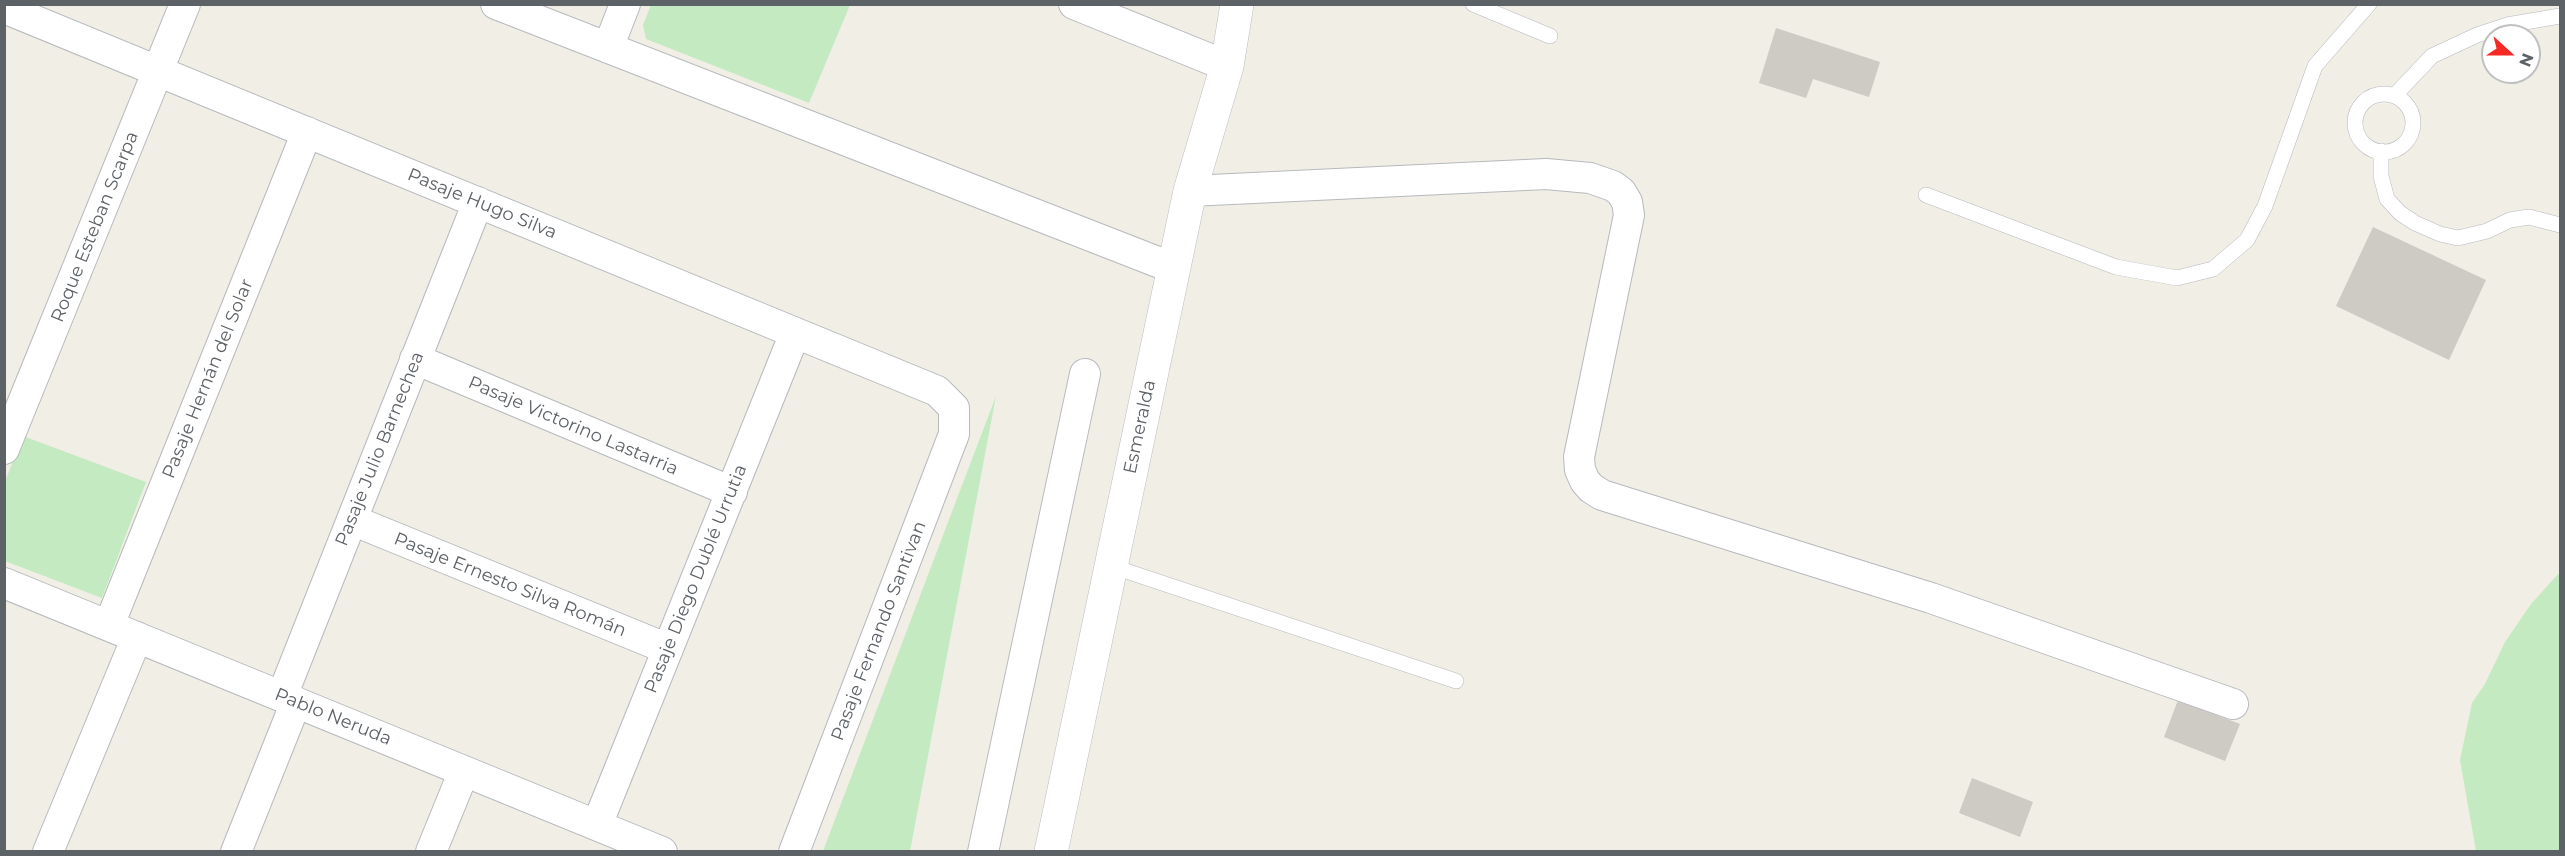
<!DOCTYPE html>
<html>
<head>
<meta charset="utf-8">
<style>
	body { margin:0 }
	#map { position:relative; width:2565px; height:856px; overflow:hidden; background:#f1eee6; font-family:Montserrat,sans-serif }
	canvas { display:block }
	.frame { position:absolute; inset:0; border:6px solid #5d6267; pointer-events:none }
	.north { position:absolute; left:2481px; top:24px; width:60px; height:60px; box-sizing:border-box; background:#fff; border:2px solid #bec0c2; border-radius:50%; rotate:111deg; font-size:16px; font-weight:700; line-height:24px; text-align:center; color:#5d6267 }
	.north::after { content:''; display:block; margin:auto; width:21px; height:27px; background:#f72925; clip-path:polygon(50% 0,100% 100%,50% 72%,0 100%) }
</style>
</head>
<body>
<div id="map">
<canvas width="2565" height="856"></canvas>
<div class="frame"></div>
<div class="north">N</div>
</div>
<script>
const g = document.querySelector('canvas').getContext('2d');
g.lineJoin = 'round';
function fillPath(path, color) {
  g.fillStyle = color;
  g.fill(path, 'evenodd');
}
function poly(rows) {
  const path = new Path2D();
  for (const r of rows) {
    if (r.length === 3) {
      path.moveTo(r[0] + r[2], r[1]);
      path.arc(r[0], r[1], r[2], 0, 2 * Math.PI);
      continue;
    }
    path.moveTo(r[0], r[1]);
    for (let i = 2; i < r.length; i += 2) path.lineTo(r[i], r[i + 1]);
  }
  return path;
}
function trace(path, color, width, dash) {
  g.strokeStyle = color;
  g.lineWidth = width;
  g.lineCap = dash ? 'butt' : 'round';
  g.setLineDash(dash || []);
  g.stroke(path);
}
function drawText(font, color, halo, rows, align = 'center') {
  g.font = font + ' Montserrat,sans-serif';
  g.lineWidth = 4.5;
  g.setLineDash([]);
  g.textBaseline = 'middle';
  g.strokeStyle = halo;
  g.fillStyle = color;
  for (const [text, x, y, turn = 0] of rows) {
    g.save();
    g.translate(x, y);
    g.rotate((+turn || 0) * Math.PI / 180);
    g.textAlign = isNaN(turn) ? turn : align;
    if (halo) g.strokeText(text, 0, 0);
    g.fillText(text, 0, 0);
    g.restore();
  }
}
const green = poly([
	[651,5,651,4,850,5,809,103,646,39,643,25],
	[996,396,910,851,823,851],
	[23,436,146,482,102,598,5,561,4,484],
	[2560,572,2560,851,2476,851,2460,760,2472,703,2485,684,2505,642,2531,604]
]);
const building = poly([
	[1776,28,1880,62,1869,97,1813,79,1806,98,1759,83],
	[2373,227,2486,280,2449,360,2336,306],
	[2178,700,2240,724,2225,761,2164,737],
	[1972,778,2033,802,2020,837,1959,813]
]);
const lane = poly([
	[1473,4,1550,36],
	[2384,123,29],
	[2395,95,2432,56,2477,35,2507,25,2560,16],
	[2381,151,2381,176,2387,199,2400,213,2415,223,2440,234,2458,238,2487,231,2510,220,2529,217,2560,225],
	[1926,195,2116,267,2177,278,2213,269,2247,240,2265,206,2315,66,2369,4],
	[1111,566,1456,681]
]);
const street = poly([
	[496,4,1173,268],
	[1074,4,1227,66],
	[4,8,937,391,954,408,954,434,794,852],
	[608,48,625,4],
	[1190,191,1546,174,1590,178,1613,186,1621,192,1627,202,1629,215,1579,457,1580,470,1585,481,1591,488,1602,495,1931,598,2233,704],
	[415,359,732,492],
	[4,449,185,4],
	[352,520,668,649],
	[4,583,662,852],
	[109,625,307,132],
	[282,696,478,202],
	[597,825,795,333],
	[48,852,137,637],
	[236,852,296,702],
	[431,852,464,771],
	[983,852,1085,374]
]);
const secondary = poly([
	[1051,852,1190,191,1227,66,1237,4]
]);
const streetNames = [
	["Pasaje Hugo Silva",482,204,22],
	["Roque Esteban Scarpa",95,227,-68],
	["Pasaje Hernán del Solar",208,379,-68],
	["Pasaje Victorino Lastarria",573,426,23],
	["Esmeralda",1140,427,-78],
	["Pasaje Julio Barnechea",380,449,-68],
	["Pasaje Diego Dublé Urrutia",696,579,-68],
	["Pasaje Ernesto Silva Román",510,585,22],
	["Pasaje Fernando Santivan",879,631,-69],
	["Pablo Neruda",333,717,22]
];
fillPath(green, '#c3eac0');
fillPath(building, '#cecac4');
trace(lane, '#b6b9bd', 16);
trace(street, '#b6b9bd', 32);
trace(secondary, '#b7bbc0', 34);
trace(lane, '#fff', 15);
trace(street, '#fff', 30);
trace(secondary, '#fff', 33);
drawText('18px', '#5d6267', '#fff', streetNames);
</script>
</body>
</html>
